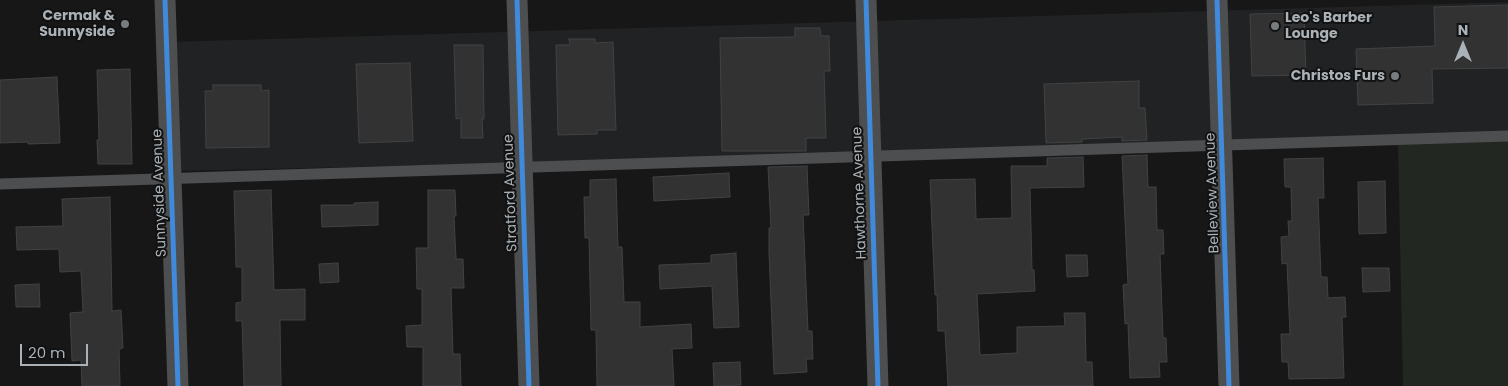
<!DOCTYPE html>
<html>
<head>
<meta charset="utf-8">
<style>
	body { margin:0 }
	#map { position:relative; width:1508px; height:386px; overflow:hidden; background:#171718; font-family:Poppins,sans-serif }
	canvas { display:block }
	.north { position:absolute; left:1438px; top:20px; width:50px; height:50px; -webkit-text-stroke:4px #121213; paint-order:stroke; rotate:0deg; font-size:14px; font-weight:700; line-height:20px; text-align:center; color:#aab2b7 }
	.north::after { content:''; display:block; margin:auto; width:18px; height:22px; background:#aab2b7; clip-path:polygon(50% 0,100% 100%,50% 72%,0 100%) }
	.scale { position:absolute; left:20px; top:344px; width:68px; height:22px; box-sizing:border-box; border:2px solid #aab2b7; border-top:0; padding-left:6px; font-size:15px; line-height:18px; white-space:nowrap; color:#aab2b7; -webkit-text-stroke:4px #121213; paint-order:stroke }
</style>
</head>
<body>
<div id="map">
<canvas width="1508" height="386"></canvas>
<div class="north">N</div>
<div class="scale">20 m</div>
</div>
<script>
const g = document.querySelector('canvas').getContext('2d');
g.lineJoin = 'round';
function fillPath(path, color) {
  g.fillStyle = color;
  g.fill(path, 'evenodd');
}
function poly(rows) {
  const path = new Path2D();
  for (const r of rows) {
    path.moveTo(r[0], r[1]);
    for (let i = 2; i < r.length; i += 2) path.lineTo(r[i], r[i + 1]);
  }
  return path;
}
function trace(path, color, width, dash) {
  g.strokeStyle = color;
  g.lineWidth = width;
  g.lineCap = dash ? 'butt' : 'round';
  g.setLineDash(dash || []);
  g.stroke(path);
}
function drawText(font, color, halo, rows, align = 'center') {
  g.font = font + ' Poppins,sans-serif';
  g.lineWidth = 4;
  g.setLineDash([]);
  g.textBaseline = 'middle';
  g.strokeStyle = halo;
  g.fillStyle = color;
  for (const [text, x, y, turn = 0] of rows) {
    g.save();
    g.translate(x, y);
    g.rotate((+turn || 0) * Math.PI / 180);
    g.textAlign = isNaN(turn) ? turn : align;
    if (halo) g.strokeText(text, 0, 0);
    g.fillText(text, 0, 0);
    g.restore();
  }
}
const built = poly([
	[1508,2,1508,141,175,171,169,42]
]);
const green = poly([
	[1508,141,1508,386,1403,386,1398,144]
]);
const building = poly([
	[1508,5,1508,68,1432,69,1433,103,1358,105,1356,49,1435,46,1434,7,1508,5],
	[1304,13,1306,75,1252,76,1250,14,1304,13],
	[795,28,820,28,821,36,829,36,830,71,824,71,826,138,806,138,806,151,722,151,720,38,795,37,795,28],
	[569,39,595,39,595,43,613,42,616,130,597,130,597,134,558,135,556,45,570,45,569,39],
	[454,45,483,45,484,119,482,119,483,138,461,138,461,118,456,119,454,45],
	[410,63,413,141,359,143,356,64,410,63],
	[130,69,132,164,98,164,97,140,99,140,97,70,130,69],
	[57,77,60,143,28,144,28,142,0,143,0,80,57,77],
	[1139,81,1139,108,1145,108,1147,140,1122,141,1122,137,1082,139,1082,142,1046,143,1044,84,1139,81],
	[213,85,261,85,261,91,269,90,269,147,206,148,205,91,213,91,213,85],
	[1147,155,1148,187,1156,187,1157,230,1163,230,1164,254,1160,254,1163,338,1166,338,1167,362,1159,362,1160,377,1130,378,1128,323,1125,324,1123,285,1128,284,1122,156,1147,155],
	[1083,157,1084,187,1030,188,1032,270,1034,270,1035,291,977,294,980,355,1017,353,1017,327,1065,326,1064,313,1085,313,1086,362,1092,362,1093,386,948,386,945,331,938,331,937,295,935,295,930,180,975,179,976,219,1012,218,1011,166,1047,166,1047,158,1083,157],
	[1323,158,1324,198,1318,198,1321,277,1327,277,1328,298,1345,297,1346,317,1342,317,1344,378,1289,379,1288,362,1282,362,1281,334,1290,334,1287,263,1282,264,1281,237,1289,236,1288,221,1292,221,1291,187,1285,187,1284,159,1323,158],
	[807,166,809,215,803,215,808,331,812,331,813,359,806,359,807,372,774,374,769,252,769,228,771,228,768,167,807,166],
	[729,173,730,197,654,201,653,177,729,173],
	[616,179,618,247,622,247,624,302,640,302,640,327,691,324,692,348,672,349,674,386,597,386,596,330,591,330,589,238,585,238,584,197,590,197,590,180,616,179],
	[1385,181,1386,233,1359,234,1358,182,1385,181],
	[271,190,274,290,305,289,305,320,280,320,281,386,244,386,242,321,236,321,236,303,242,302,242,267,236,267,234,191,271,190],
	[428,190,455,190,456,216,454,216,456,259,463,259,464,288,451,288,453,354,460,354,461,386,423,386,423,347,407,347,406,326,422,325,422,289,417,289,416,248,428,248,428,190],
	[110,197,112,311,121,310,123,348,119,349,120,386,82,386,81,360,72,361,70,313,83,312,81,271,60,272,59,249,17,250,16,227,63,226,62,199,110,197],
	[378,202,378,225,322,227,321,205,354,205,354,203,378,202],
	[736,253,739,327,714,328,712,286,660,289,659,265,711,263,711,255,736,253],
	[1066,255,1087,255,1088,276,1067,277,1066,255],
	[338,263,339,282,320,283,319,264,338,263],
	[1362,268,1389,268,1390,291,1363,292,1362,268],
	[39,284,40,307,16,307,15,285,39,284],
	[740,362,741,385,714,386,713,363,740,362]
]);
const service = poly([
	[0,184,1508,136]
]);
const minor = poly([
	[165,0,178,386],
	[517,0,529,386],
	[866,0,878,386],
	[1217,0,1229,386]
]);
const cycleway = poly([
	[165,0,178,386],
	[517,0,529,386],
	[866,0,878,386],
	[1217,0,1229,386]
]);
const markers = [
	[125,24,5,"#777c7f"],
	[1275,26,5,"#777c7f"],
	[1395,76,5,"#777c7f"]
];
const poiNames = [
	["Cermak &",115,16],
	["Sunnyside",115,32],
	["Leo's Barber",1285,18,"left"],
	["Lounge",1285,34,"left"],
	["Christos Furs",1385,76]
];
const streetNames = [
	["Sunnyside Avenue",160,193,-92],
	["Stratford Avenue",511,193,-92],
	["Hawthorne Avenue",860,193,-92],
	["Belleview Avenue",1213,193,-92]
];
fillPath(built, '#212223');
fillPath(green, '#222722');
fillPath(building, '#323233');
trace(building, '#404244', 1);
trace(service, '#4c4e50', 11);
trace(minor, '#4c4e50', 21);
trace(cycleway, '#408adc', 5);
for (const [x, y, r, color] of markers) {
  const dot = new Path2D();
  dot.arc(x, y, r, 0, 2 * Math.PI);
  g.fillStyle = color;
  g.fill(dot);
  trace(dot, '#121213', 2);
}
drawText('bold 14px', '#aab2b7', '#121213', poiNames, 'right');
drawText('14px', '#aab2b7', '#121213', streetNames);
</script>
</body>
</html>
